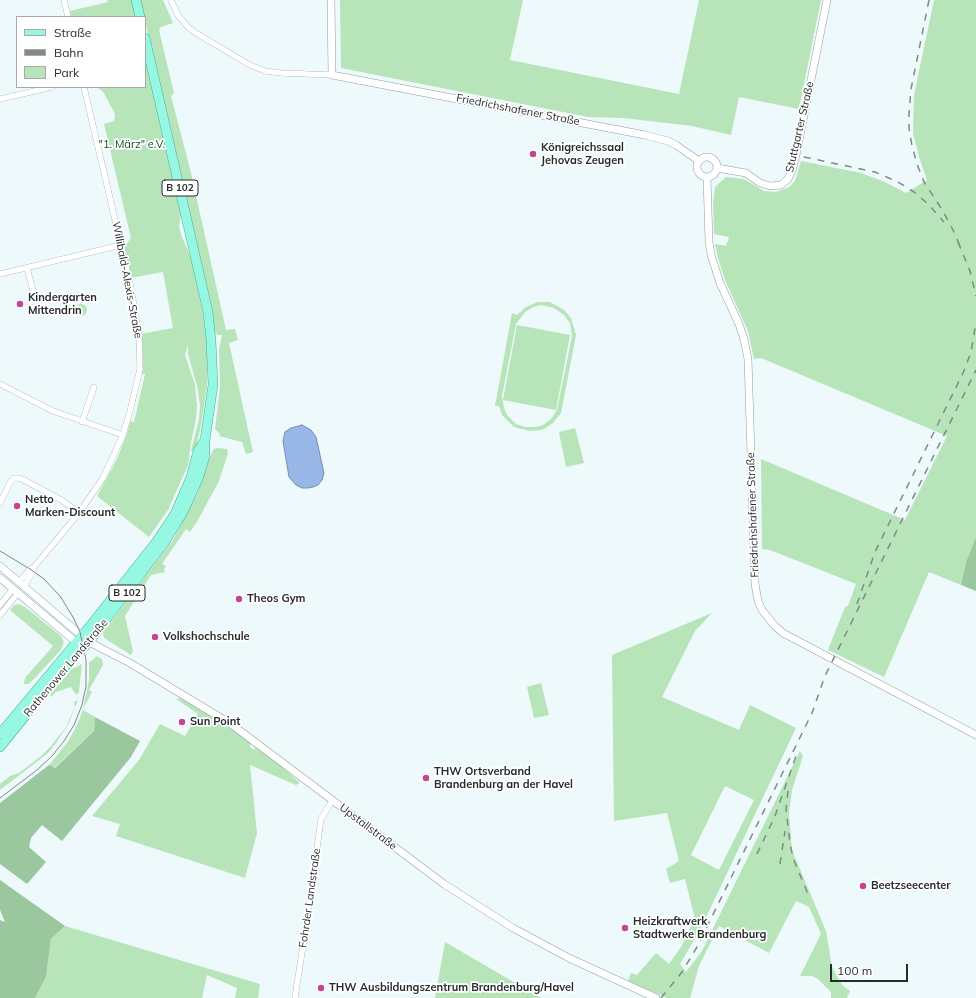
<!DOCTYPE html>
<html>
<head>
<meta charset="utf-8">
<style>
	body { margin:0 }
	#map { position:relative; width:976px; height:998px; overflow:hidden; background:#edf9fa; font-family:Mulish,sans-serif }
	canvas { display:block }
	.legend { position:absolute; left:16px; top:16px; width:130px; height:72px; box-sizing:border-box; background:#fff; border:1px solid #a9aaab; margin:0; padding:5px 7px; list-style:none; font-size:12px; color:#272b2c }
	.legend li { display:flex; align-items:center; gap:8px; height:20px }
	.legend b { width:20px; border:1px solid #a9aaab }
	.scale { position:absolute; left:830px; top:964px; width:78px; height:18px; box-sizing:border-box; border:2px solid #272b2c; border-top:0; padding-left:5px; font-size:12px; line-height:14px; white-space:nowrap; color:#272b2c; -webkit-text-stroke:3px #fff; paint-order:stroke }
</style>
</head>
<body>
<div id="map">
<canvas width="976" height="998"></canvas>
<ul class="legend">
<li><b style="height:5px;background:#96f8e2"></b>Straße</li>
<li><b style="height:5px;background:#81898a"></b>Bahn</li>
<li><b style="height:11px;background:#b7e4b9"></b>Park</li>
</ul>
<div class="scale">100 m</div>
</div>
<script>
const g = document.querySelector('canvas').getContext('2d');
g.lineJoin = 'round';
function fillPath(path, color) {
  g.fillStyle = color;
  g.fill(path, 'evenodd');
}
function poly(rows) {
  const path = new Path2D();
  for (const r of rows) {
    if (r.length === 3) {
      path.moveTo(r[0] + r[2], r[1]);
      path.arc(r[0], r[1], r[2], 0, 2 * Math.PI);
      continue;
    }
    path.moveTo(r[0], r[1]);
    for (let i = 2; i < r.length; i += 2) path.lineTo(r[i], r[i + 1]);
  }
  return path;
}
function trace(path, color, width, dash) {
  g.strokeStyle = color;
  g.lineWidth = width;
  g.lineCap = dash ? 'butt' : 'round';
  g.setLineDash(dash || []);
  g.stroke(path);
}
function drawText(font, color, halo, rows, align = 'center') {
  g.font = font + ' Mulish,sans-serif';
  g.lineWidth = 3.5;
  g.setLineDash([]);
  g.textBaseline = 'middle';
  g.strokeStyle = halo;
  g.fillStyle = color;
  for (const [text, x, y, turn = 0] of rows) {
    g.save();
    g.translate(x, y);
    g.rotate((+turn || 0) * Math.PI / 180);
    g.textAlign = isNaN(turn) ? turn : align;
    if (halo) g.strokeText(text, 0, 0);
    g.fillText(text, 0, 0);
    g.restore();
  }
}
const green = poly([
	[107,0,133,0,136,17,71,17,70,11,108,2],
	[140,0,163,0,173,23,161,27,159,30,174,93,171,96,191,173,226,330,235,329,238,340,229,343,253,452,246,454,242,442,219,436,220,434,215,429,220,387,219,350,222,335,217,335,214,329,212,308],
	[340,0,523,0,510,60,679,94,699,0,821,0,799,109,739,97,731,135,692,126,623,118,588,117,341,68],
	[934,0,976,0,976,537,966,562,961,585,929,572,884,677,828,650,845,607,848,606,856,584,770,550,762,549,761,459,905,520,947,436,761,358,754,359,748,331,725,280,718,258,715,244,726,246,729,237,714,234,713,204,715,187,726,177,744,179,764,191,776,192,789,187,795,181,801,161,861,173,885,182,906,193,927,180,920,160,913,133,914,95],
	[145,58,181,214,179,227,182,237,192,260,203,314,207,343,207,387,201,425,195,452,191,451,199,419,200,405,197,386,188,354,188,345,185,355,195,385,197,406,196,419,191,442,188,465,168,510,149,537,97,496,117,459,128,431,130,421,134,422,145,374,141,374,143,352,141,334,173,328,163,272,131,278,124,247,131,238,104,124,114,121,115,114,104,93,97,87,145,87],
	[538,302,550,302,564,310,571,318,576,335,561,413,553,423,547,427,542,430,529,431,514,427,502,415,499,406,495,406,512,313,517,315,526,307],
	[541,305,554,308,564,315,570,323,572,336,557,410,551,419,543,425,536,427,525,427,516,424,507,415,504,408,502,396,516,324,525,312,533,307],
	[81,310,6],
	[517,325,570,335,556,410,503,400],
	[575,428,584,463,566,467,559,432],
	[218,448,227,449,228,453,219,481,198,520,190,532,186,529,162,564,166,566,164,569,165,572,151,575,125,616,133,651,131,655,104,638,103,633,173,540,198,492,211,454,214,449],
	[18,604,25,607,61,636,64,642,60,651,31,682,28,684,24,684,25,678,53,646,10,610,14,605],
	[712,613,695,631,662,697,739,730,750,705,796,728,700,930,680,964,686,972,702,951,800,751,803,756,792,790,789,814,792,850,826,931,832,967,842,985,850,991,847,998,831,998,831,992,818,979,812,976,800,976,821,934,809,907,796,901,769,953,719,926,699,966,690,998,667,998,628,981,631,973,637,975,656,953,669,964,681,947,695,919,685,879,670,883,666,869,679,861,667,813,614,821,612,655],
	[725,786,754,800,719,870,691,855],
	[96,656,102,659,103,665,89,690,92,692,83,709,89,680,89,662,94,659],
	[82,664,79,692,76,695,71,687,56,692,51,697,50,694,72,669],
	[541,683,549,715,534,718,527,687],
	[181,698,233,730,251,742,250,747,254,750,256,746,280,765,300,783,296,785,250,765,257,833,245,878,116,836,120,824,92,816,139,760,160,724,185,736,198,714,176,699],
	[78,700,69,723,56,743,49,752,34,764,0,790,0,784,10,776,19,773,40,757,51,746,66,727,75,707,74,702],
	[83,710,95,717,94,731,54,768,49,765,67,743,76,727],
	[65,926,260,984,258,998,235,998,237,988,207,975,202,998,35,998,46,977,51,939],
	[445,942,541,998,435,998]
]);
const forest = poly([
	[976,537,976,591,961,585,966,562],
	[95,717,140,741,131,757,62,841,42,825,31,838,29,847,46,862,27,884,0,864,0,803,49,765,55,768,94,731],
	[0,880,65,926,51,939,46,977,35,998,0,998,0,920,5,922,0,910]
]);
const water = poly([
	[302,425,311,430,316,437,324,473,322,480,318,485,313,487,308,488,302,488,296,485,289,477,283,441,285,432,291,428,302,425]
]);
const minor = poly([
	[64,0,68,17],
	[171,0,178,15,187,26,194,32,250,65,265,71,281,73,332,75],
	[0,99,52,87],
	[27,268,35,298,30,303],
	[0,274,121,245],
	[0,384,53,411,123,435],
	[82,422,94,387],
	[0,503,11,481,14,478,17,478,22,479,63,501,79,513],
	[19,582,30,569,34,567,79,513,103,478,123,435,130,411,140,369,139,335,131,288,84,87],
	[24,586,33,572,34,567],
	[0,605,13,589],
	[0,615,18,593],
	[295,998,311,893,321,819,332,801]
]);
const tertiary = poly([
	[331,0,332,75,645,135,668,141,676,145,699,161],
	[707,167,10],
	[717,168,746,173,760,183,770,186,781,185,788,179,792,171,796,155,827,0],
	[707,177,709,242,711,255,720,283,739,324,744,339,748,359,755,584,758,601,762,610,774,625,783,633,976,735],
	[0,566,89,642,130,663,231,724,444,884,513,928,569,958,656,998],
	[0,578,76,642,80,642]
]);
const primary = poly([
	[136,0,140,17],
	[0,734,91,625,157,541,175,514,191,477,198,451,205,440],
	[0,747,68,663,89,642,164,543,183,512,198,479,205,456,205,440,213,385,211,340,208,312,145,38]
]);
const tram = poly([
	[0,551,30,569,44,579,60,596,73,617,80,632,86,660,86,686,82,705,74,725,64,741,52,756,37,770,0,798]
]);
const rail = poly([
	[929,0,911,89,909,114,909,128,912,146,917,164,924,182,943,211,954,232,960,246],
	[790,154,875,172,898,182,914,192,928,204,944,222],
	[958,242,970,271,976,296],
	[857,604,875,552,963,373,971,352,976,322],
	[788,791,786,809,790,843,793,858,810,899],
	[757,854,775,816,796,756],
	[780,864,785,831],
	[661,998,682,972,697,947,812,713,825,676,976,370]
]);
const markers = [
	[533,154,4,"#c24695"],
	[20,304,4,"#c24695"],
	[17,506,4,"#c24695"],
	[239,599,4,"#c24695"],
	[155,637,4,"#c24695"],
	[182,722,4,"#c24695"],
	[426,778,4,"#c24695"],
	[863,886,4,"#c24695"],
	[625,928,4,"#c24695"],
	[321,988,4,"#c24695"]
];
const shields = [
	[180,188,36],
	[127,593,36]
];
const shieldNames = [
	["B 102",180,188],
	["B 102",127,593]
];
const streetNames = [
	["Friedrichshafener Straße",518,110,11],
	["Stuttgarter Straße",800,127,-77],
	["Willibald-Alexis-Straße",127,280,79],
	["Friedrichshafener Straße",753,515,-92],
	["Rathenower Landstraße",66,668,-50],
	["Upstallstraße",368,827,37],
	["Fohrder Landstraße",310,898,-82]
];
const parkNames = [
	["\"1. März\" e.V.",132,145]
];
const poiNames = [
	["Königreichssaal",541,148],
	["Jehovas Zeugen",541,161],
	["Kindergarten",28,298],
	["Mittendrin",28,311],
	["Netto",25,500],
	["Marken-Discount",25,513],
	["Theos Gym",247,599],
	["Volkshochschule",163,637],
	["Sun Point",190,722],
	["THW Ortsverband",434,772],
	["Brandenburg an der Havel",434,785],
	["Beetzseecenter",871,886],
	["Heizkraftwerk",633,922],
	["Stadtwerke Brandenburg",633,935],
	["THW Ausbildungszentrum Brandenburg/Havel",329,988]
];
fillPath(green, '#b7e4b9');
fillPath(forest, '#9ac79d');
fillPath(water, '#99b7e6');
trace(water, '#778dae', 1);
trace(minor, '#939e9f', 6);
trace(tertiary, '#939e9f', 8);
trace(primary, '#42ae96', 10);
trace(minor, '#fff', 5.5);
trace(tertiary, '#fff', 7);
trace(primary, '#96f8e2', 9);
trace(tram, '#81898a', 1);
trace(rail, '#81898a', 1.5, [7, 7]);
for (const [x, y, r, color] of markers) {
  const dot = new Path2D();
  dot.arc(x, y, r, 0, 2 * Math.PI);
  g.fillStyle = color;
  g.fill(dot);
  trace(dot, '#fff', 1.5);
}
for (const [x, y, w] of shields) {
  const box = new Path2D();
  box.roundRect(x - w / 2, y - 8, w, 16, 3);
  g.fillStyle = '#fff';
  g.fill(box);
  trace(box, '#272b2c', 1);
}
drawText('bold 10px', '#272b2c', null, shieldNames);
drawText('11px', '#272b2c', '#fff', streetNames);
drawText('11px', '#0f501c', '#fff', parkNames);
drawText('bold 11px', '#272b2c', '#fff', poiNames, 'left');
</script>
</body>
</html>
